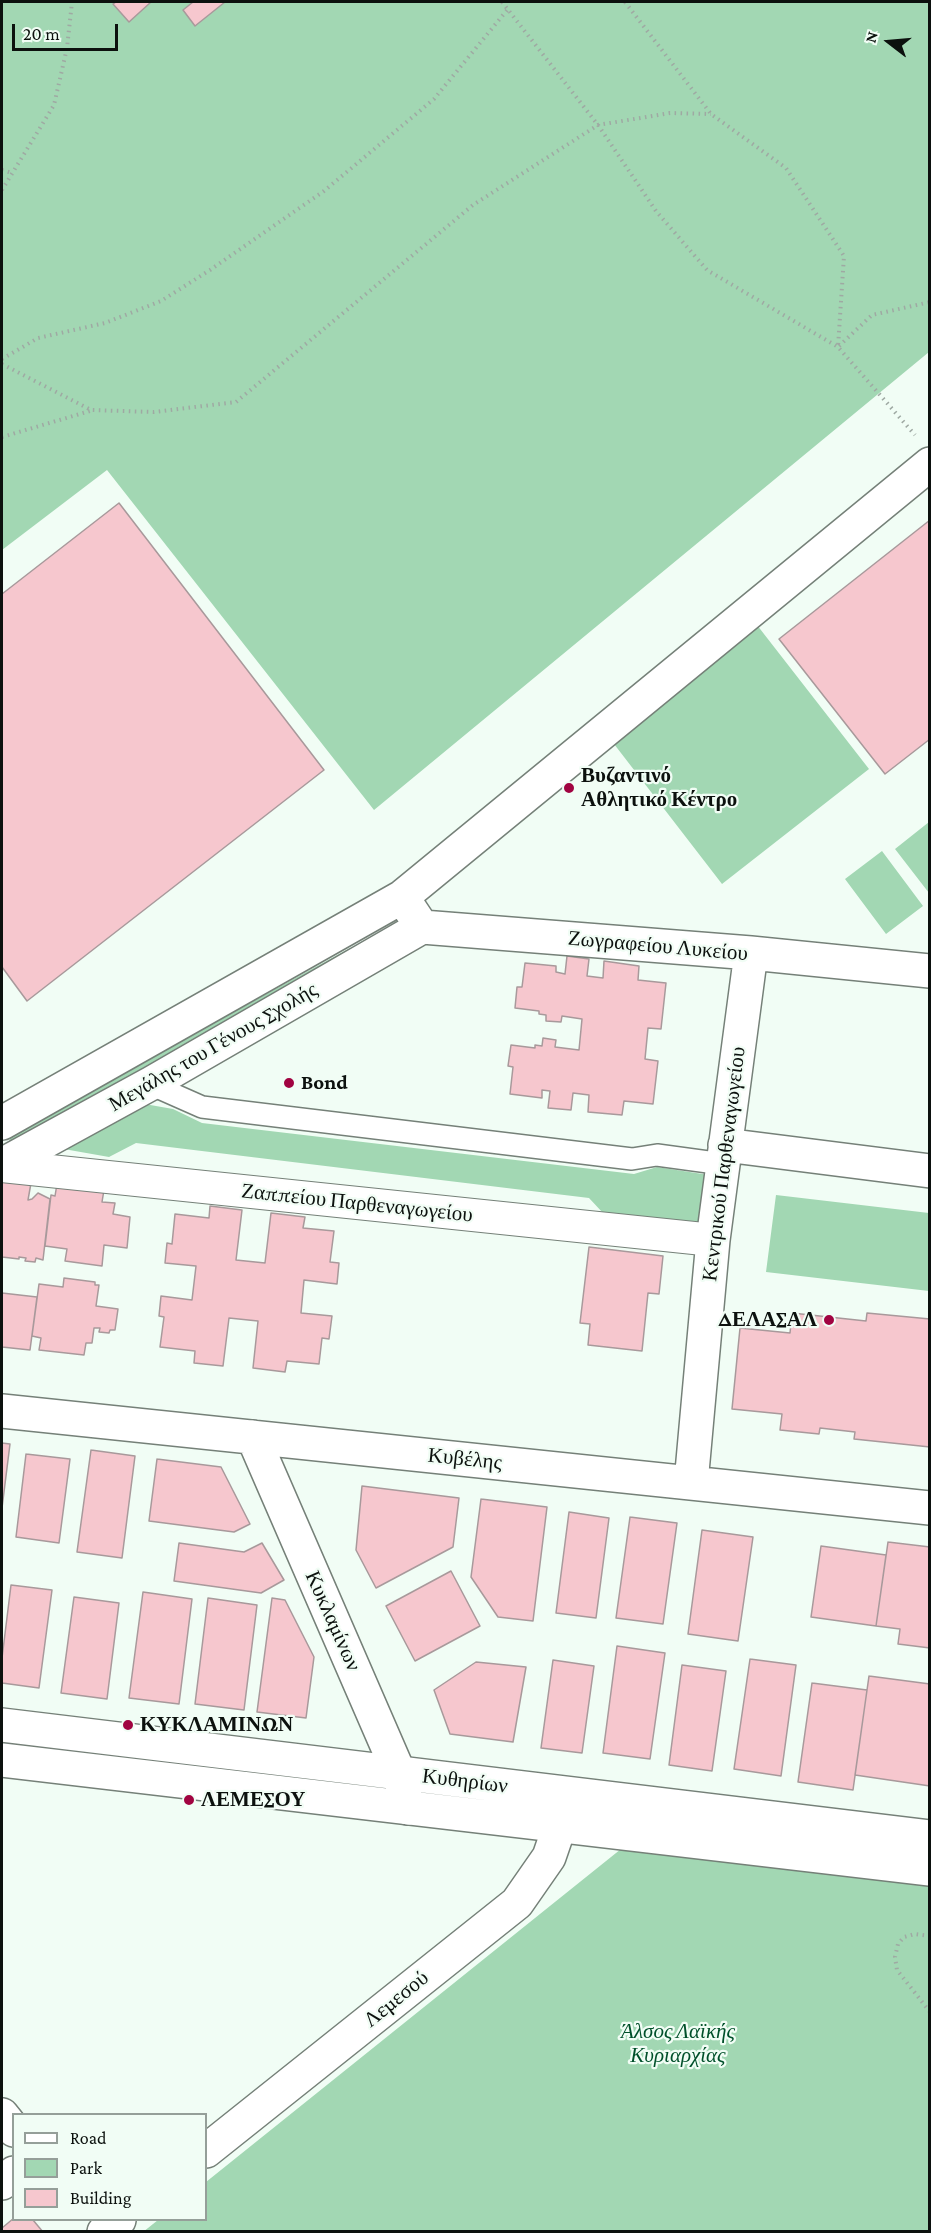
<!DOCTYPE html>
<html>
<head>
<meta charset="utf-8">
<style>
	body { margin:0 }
	#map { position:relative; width:931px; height:2233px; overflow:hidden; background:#f1fdf5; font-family:"Crimson Pro",serif }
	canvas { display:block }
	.frame { position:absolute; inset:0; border:3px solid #0c110e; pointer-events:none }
	.legend { position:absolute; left:12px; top:2113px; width:195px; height:108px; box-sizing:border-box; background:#f1fdf5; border:2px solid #959f99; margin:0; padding:8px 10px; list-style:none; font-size:18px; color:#0c110e }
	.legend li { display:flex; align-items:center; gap:12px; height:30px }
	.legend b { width:30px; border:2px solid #959f99 }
	.north { position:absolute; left:859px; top:12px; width:60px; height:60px; -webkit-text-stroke:4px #f1fdf5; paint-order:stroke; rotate:286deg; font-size:16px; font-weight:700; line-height:24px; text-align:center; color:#0c110e }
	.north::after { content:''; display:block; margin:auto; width:21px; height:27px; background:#0c110e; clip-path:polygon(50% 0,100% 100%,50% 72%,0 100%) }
	.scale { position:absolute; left:12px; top:24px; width:106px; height:27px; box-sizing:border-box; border:3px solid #0c110e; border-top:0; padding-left:8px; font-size:18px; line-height:21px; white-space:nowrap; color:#0c110e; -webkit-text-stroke:4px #f1fdf5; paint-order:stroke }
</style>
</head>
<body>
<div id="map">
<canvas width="931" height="2233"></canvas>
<div class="frame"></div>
<ul class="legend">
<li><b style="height:8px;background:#fff"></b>Road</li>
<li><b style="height:16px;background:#a2d7b3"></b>Park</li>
<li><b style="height:16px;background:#f6c7ce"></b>Building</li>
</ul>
<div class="north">N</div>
<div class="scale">20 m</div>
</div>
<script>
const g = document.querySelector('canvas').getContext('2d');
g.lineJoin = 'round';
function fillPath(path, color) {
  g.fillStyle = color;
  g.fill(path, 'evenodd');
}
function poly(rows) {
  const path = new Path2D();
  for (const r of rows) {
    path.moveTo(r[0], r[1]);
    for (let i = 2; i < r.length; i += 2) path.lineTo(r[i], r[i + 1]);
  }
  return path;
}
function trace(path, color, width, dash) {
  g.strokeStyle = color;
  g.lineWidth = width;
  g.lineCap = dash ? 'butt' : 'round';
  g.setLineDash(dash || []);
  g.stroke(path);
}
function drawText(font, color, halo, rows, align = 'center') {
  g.font = font + ' "Crimson Pro",serif';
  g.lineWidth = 4.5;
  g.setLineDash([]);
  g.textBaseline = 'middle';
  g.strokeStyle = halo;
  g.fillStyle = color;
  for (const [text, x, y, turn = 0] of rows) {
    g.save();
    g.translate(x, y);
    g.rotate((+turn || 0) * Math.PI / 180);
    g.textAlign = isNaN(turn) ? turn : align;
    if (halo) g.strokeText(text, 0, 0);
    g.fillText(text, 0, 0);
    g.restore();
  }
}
const green = poly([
	[2,2,929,2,929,352,374,810,107,470,2,550],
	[750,616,869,769,722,884,604,731],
	[929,822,929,893,895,849],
	[882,851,923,906,886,934,845,879],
	[350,948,356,951,105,1097,173,1109,202,1123,634,1174,657,1167,709,1175,701,1226,603,1213,589,1198,136,1143,109,1157,41,1145,9,1144,10,1135],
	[776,1195,929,1213,929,1291,766,1272],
	[621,1849,929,1885,929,2231,143,2232,158,2220,206,2220,206,2182]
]);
const building = poly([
	[116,2,151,2,129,22,113,4,116,2],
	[193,2,225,2,195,26,183,10,193,2],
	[119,503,324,770,27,1001,2,967,2,594,119,503],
	[930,520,930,739,885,774,779,639,930,520],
	[567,956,589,959,587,976,603,978,604,961,639,966,638,980,666,983,661,1029,648,1028,645,1059,658,1061,653,1104,624,1101,622,1115,588,1112,589,1095,573,1093,571,1110,548,1108,550,1091,542,1090,542,1098,510,1094,513,1067,508,1066,511,1045,535,1048,535,1045,542,1046,543,1038,556,1040,555,1047,579,1050,582,1019,562,1016,561,1022,546,1021,546,1015,539,1014,539,1011,515,1008,517,987,522,987,525,963,556,966,556,972,565,974,567,956],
	[2,1179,31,1183,28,1200,32,1199,38,1193,50,1199,43,1260,36,1258,35,1262,25,1261,26,1258,19,1257,19,1259,2,1257,2,1179],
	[57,1184,104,1190,102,1202,115,1203,113,1214,130,1217,127,1248,104,1245,102,1266,65,1261,67,1249,45,1246,51,1195,55,1196,57,1184],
	[210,1206,242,1210,236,1260,265,1263,271,1213,305,1217,303,1228,334,1231,330,1262,339,1263,337,1284,304,1280,301,1313,332,1316,329,1339,322,1338,319,1364,287,1361,285,1372,253,1368,258,1321,229,1318,223,1366,194,1363,195,1351,160,1347,164,1317,159,1316,161,1296,192,1300,196,1266,165,1263,167,1243,172,1244,175,1214,209,1218,210,1206],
	[589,1247,663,1256,659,1294,648,1293,642,1351,588,1345,590,1324,580,1323,589,1247],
	[64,1278,95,1282,95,1285,99,1285,96,1306,118,1309,115,1330,110,1330,109,1333,99,1332,100,1328,94,1328,92,1343,86,1343,84,1355,39,1350,41,1338,32,1336,39,1284,63,1287,64,1278],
	[2,1293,37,1297,30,1350,2,1347,2,1293],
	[792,1313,866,1321,867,1313,930,1319,930,1447,854,1439,855,1432,820,1428,819,1434,780,1430,782,1414,732,1409,740,1328,790,1333,792,1313],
	[2,1443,10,1444,2,1508,2,1443],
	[91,1450,135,1456,122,1558,77,1552,91,1450],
	[26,1454,70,1459,59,1543,16,1537,26,1454],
	[157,1459,221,1467,250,1524,234,1532,149,1521,157,1459],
	[362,1486,459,1498,453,1547,376,1588,356,1550,362,1486],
	[481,1499,547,1507,533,1621,498,1617,471,1577,481,1499],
	[569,1512,609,1518,596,1618,556,1613,569,1512],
	[630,1517,677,1523,663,1624,616,1618,630,1517],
	[702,1530,753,1537,738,1641,688,1634,702,1530],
	[888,1542,930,1547,930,1648,898,1644,900,1629,876,1626,888,1542],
	[179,1543,244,1552,262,1543,284,1580,261,1593,174,1581,179,1543],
	[821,1546,886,1555,876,1626,811,1617,821,1546],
	[451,1571,480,1626,415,1661,386,1606,451,1571],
	[11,1585,52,1590,39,1688,2,1683,2,1658,11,1585],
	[143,1592,192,1599,179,1704,129,1698,143,1592],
	[74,1597,119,1603,107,1699,61,1693,74,1597],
	[208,1598,257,1605,244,1710,195,1704,208,1598],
	[272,1598,285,1600,314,1657,306,1718,257,1712,272,1598],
	[617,1646,665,1653,650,1759,603,1753,617,1646],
	[750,1659,796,1665,781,1776,734,1769,750,1659],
	[553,1660,594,1666,582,1753,541,1748,553,1660],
	[476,1662,526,1667,513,1742,450,1734,434,1690,476,1662],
	[682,1665,726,1671,712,1771,669,1765,682,1665],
	[869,1676,930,1684,930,1786,855,1775,869,1676],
	[812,1683,867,1690,853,1790,798,1782,812,1683],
	[14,2218,14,2220,33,2220,43,2232,2,2232,2,2228,14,2218]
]);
const path = poly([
	[502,2,598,125,656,211,707,270,838,347,915,435],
	[625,2,711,114,786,168,844,256,838,347],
	[2,170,12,173],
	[2,190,54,105,67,48,72,2],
	[839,346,872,315,930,302],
	[2,359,38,338,105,323,161,301,210,270,324,191,434,99,508,9],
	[2,364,91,410,154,412,236,402,473,205,598,125,670,113,711,114],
	[2,437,90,411],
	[930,1936,915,1934,904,1937,898,1944,895,1957,897,1970,930,2012]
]);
const service = poly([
	[150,1084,202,1107,632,1159,657,1155,723,1164]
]);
const pedestrian = poly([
	[2,1166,713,1240]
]);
const minor = poly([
	[402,897,422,927,751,953,930,971],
	[2,1123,402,897,930,464],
	[725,1145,930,1171],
	[2,1165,150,1084,422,927],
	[2,1411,930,1508],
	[253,1437,399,1773,408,1808],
	[691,1483,713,1240,751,953],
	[2,2115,14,2130],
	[206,2151,517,1903,549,1857,560,1825],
	[2,2183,14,2173],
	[104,2232,119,2220]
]);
const tertiary = poly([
	[2,1725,930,1837],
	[2,1760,930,1869]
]);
const markers = [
	[569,788,6,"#a10341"],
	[289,1083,6,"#a10341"],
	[829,1320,6,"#a10341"],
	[128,1725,6,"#a10341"],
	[189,1800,6,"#a10341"]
];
const poiNames = [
	["Βυζαντινό",581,776],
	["Αθλητικό Κέντρο",581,800],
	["Bond",301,1083],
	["ΔΕΛΑΣΑΛ",817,1320,"right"],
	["ΚΥΚΛΑΜΙΝΩΝ",140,1725],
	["ΛΕΜΕΣΟΥ",201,1800]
];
const streetNames = [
	["Ζωγραφείου Λυκείου",658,946,5],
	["Μεγάλης του Γένους Σχολής",213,1047,-30],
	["Κεντρικού Παρθεναγωγείου",724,1164,-83],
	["Ζαππείου Παρθεναγωγείου",357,1203,6],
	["Κυβέλης",465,1459,6],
	["Κυκλαμίνων",333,1621,66],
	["Κυθηρίων",465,1781,7],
	["Λεμεσού",396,1999,-39]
];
const parkNames = [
	["Άλσος Λαϊκής",678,2032],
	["Κυριαρχίας",678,2056]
];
fillPath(green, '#a2d7b3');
fillPath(building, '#f6c7ce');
trace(building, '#a8999b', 1.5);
trace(service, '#758078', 24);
trace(pedestrian, '#758078', 34);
trace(minor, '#758078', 36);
trace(tertiary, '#758078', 36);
trace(path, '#9fa9a3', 4, [1.5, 4.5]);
trace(service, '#fff', 21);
trace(pedestrian, '#fff', 32);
trace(minor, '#fff', 33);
trace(tertiary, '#fff', 33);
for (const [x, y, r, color] of markers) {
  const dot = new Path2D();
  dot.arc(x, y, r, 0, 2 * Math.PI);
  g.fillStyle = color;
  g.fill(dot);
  trace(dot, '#f1fdf5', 2);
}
drawText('bold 21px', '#0c110e', '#f1fdf5', poiNames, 'left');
drawText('21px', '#0c110e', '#f1fdf5', streetNames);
drawText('italic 21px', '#00502a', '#f1fdf5', parkNames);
</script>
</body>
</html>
